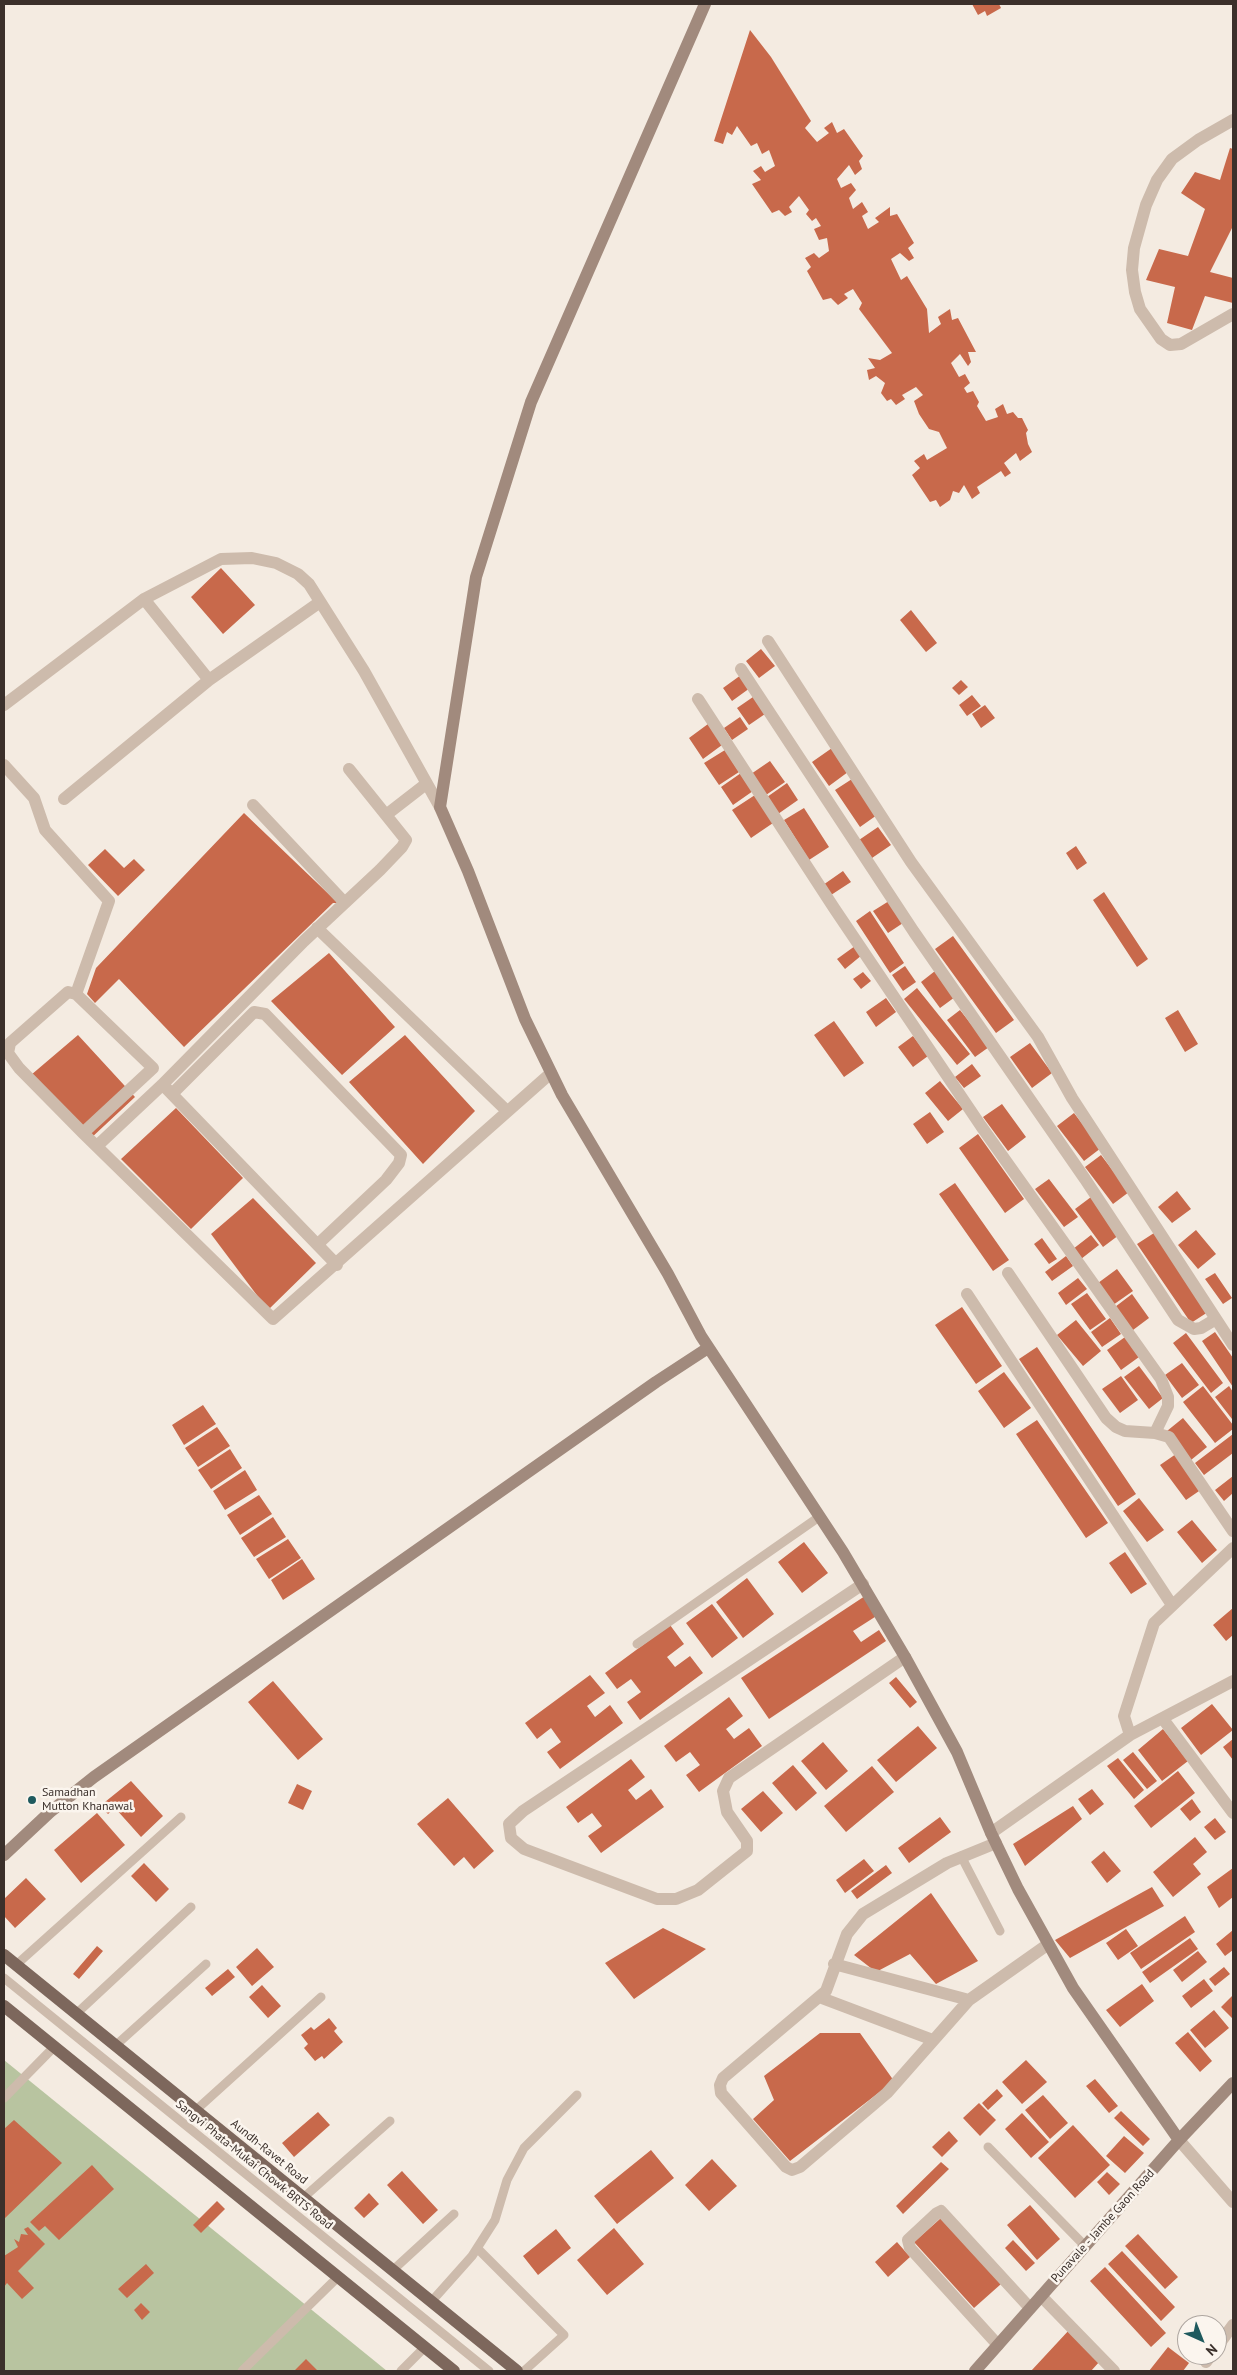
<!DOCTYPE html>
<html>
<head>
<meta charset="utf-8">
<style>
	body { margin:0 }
	#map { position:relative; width:1237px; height:2375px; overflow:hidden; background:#f4ebe1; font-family:"PT Sans",sans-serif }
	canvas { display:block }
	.frame { position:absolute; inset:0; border:5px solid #3b302b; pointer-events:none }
	.north { position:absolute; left:1177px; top:2315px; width:50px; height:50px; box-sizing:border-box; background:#fbf5ee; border:1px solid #aea6a0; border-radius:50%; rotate:136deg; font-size:14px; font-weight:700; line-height:20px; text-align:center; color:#3b302b }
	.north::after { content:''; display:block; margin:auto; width:18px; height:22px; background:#1f5a5e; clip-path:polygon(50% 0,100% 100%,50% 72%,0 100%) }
</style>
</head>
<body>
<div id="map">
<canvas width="1237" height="2375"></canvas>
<div class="frame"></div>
<div class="north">N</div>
</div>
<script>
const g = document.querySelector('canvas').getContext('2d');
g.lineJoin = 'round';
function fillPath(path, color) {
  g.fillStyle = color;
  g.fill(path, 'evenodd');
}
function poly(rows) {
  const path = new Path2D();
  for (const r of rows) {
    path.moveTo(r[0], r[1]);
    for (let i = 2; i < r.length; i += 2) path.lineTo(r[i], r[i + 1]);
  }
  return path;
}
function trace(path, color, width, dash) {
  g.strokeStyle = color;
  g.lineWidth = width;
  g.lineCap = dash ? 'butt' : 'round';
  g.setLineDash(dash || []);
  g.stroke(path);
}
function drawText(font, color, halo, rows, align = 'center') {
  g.font = font + ' "PT Sans",sans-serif';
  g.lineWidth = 5;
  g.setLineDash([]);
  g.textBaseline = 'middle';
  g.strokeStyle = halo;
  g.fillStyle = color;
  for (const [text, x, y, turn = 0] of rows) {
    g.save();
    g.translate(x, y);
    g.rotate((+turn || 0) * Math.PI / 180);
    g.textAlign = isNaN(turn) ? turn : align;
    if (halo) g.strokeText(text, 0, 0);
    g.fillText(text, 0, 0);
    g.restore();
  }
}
const green = poly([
	[4,2060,387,2371,4,2371]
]);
const building = poly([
	[972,4,999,4,1001,8,987,16,985,11,978,15],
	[750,30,771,57,811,121,805,128,817,142,829,133,824,128,832,122,837,133,844,129,863,156,859,161,862,169,855,175,849,165,837,179,841,188,851,183,856,190,849,198,853,209,862,202,868,212,862,216,868,229,879,222,875,218,890,207,890,216,897,214,914,243,908,248,914,258,909,261,900,253,891,259,901,280,907,276,927,309,929,333,941,324,938,317,950,309,952,320,958,318,976,352,968,352,971,362,968,366,960,354,951,363,959,377,965,374,970,383,964,388,967,393,973,391,979,402,977,406,986,421,998,417,995,409,1003,404,1007,414,1013,412,1018,418,1022,418,1028,430,1026,433,1028,444,1032,452,1020,461,1016,453,1004,463,1011,473,1005,477,1001,471,977,487,980,493,972,499,964,485,959,493,953,491,950,500,940,507,936,500,930,502,912,475,920,468,914,461,924,454,927,460,947,448,939,432,929,429,919,414,914,401,923,395,916,387,902,395,905,399,896,405,891,399,887,401,881,393,885,383,876,376,869,380,867,370,875,368,868,358,880,360,892,353,859,309,862,303,853,289,844,294,848,298,838,305,831,298,823,300,807,271,811,267,805,258,814,253,819,258,829,251,827,238,819,240,814,229,821,226,816,218,812,221,806,214,809,210,799,196,789,207,792,212,785,216,779,210,772,213,752,184,761,180,753,171,761,166,765,172,775,166,769,150,762,154,757,143,751,146,737,126,732,135,727,132,723,144,714,141],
	[1230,148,1233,149,1233,226,1210,272,1233,278,1233,303,1205,296,1192,330,1167,323,1175,287,1146,280,1159,249,1188,256,1205,209,1181,193,1195,172,1220,180],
	[221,568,255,605,223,634,191,597],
	[911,610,937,643,926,652,900,620],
	[761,649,775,666,759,678,746,661],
	[741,675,750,688,732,701,723,688],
	[961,680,968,687,959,695,952,688],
	[972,695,981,706,967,716,959,705],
	[753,697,765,714,749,725,737,708],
	[985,705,995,718,981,728,972,714],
	[740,717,748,729,732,740,724,728],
	[708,724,722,745,703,759,689,738],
	[832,748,848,772,829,786,812,762],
	[725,750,739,772,719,785,704,763],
	[770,761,785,782,766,795,751,774],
	[741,773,753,791,733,805,721,787],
	[852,779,877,815,860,827,835,790],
	[787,783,798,800,778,814,767,797],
	[755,795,773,823,751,838,732,810],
	[804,808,829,847,809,860,784,820],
	[244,813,338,903,333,903,184,1047,119,979,95,1003,87,994,96,968],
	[878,827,891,845,872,858,859,840],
	[1076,846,1087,863,1077,870,1066,853],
	[105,849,124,868,134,859,145,870,118,896,88,865],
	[843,871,851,882,831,895,823,885],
	[1104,892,1148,959,1137,967,1093,900],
	[889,901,903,923,888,933,873,911],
	[870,911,904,963,890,973,856,921],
	[953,936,1014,1020,996,1033,935,949],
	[855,946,862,955,845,969,837,959],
	[329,953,395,1027,342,1075,271,1001],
	[905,966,916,982,903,991,892,975],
	[935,971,955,997,940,1008,921,982],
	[863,972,871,981,861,989,853,979],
	[917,988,970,1054,957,1065,904,999],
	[886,998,896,1012,876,1027,866,1012],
	[960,1010,989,1047,975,1057,947,1020],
	[1178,1010,1198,1044,1185,1052,1165,1018],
	[834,1021,864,1063,844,1077,814,1035],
	[78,1035,135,1097,90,1139,31,1075],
	[405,1035,475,1111,423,1164,349,1082],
	[913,1036,928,1056,913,1067,898,1047],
	[1030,1043,1052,1073,1032,1088,1010,1057],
	[972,1064,981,1076,964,1088,955,1077],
	[940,1081,963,1109,948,1121,925,1093],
	[1002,1104,1026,1137,1008,1151,983,1117],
	[176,1108,243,1178,191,1229,121,1159],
	[930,1112,944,1132,927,1144,913,1124],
	[1074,1113,1101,1148,1084,1161,1057,1126],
	[978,1134,1024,1199,1005,1213,959,1148],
	[1101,1155,1129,1192,1113,1204,1085,1167],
	[1049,1179,1078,1217,1064,1227,1035,1189],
	[955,1183,1009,1260,993,1271,939,1194],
	[1177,1191,1191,1209,1172,1223,1158,1207],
	[1091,1197,1119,1235,1103,1247,1075,1209],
	[253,1198,316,1263,268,1310,211,1234],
	[1196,1230,1216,1254,1198,1269,1178,1245],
	[1154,1233,1208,1312,1191,1323,1137,1244],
	[1091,1235,1099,1245,1081,1259,1073,1249],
	[1042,1238,1057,1259,1049,1264,1034,1244],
	[1066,1256,1073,1266,1052,1281,1045,1272],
	[1117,1269,1133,1291,1113,1305,1098,1283],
	[1215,1273,1232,1298,1223,1304,1205,1279],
	[1078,1278,1087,1289,1066,1305,1058,1293],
	[1087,1293,1106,1319,1090,1330,1071,1304],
	[1132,1294,1149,1318,1133,1330,1115,1307],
	[962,1307,1002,1366,976,1384,935,1325],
	[1110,1318,1121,1334,1102,1347,1091,1332],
	[1076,1320,1101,1351,1083,1366,1057,1335],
	[1215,1332,1233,1358,1233,1387,1202,1341],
	[1186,1333,1223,1383,1211,1393,1173,1343],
	[1125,1337,1139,1357,1121,1370,1107,1350],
	[1037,1347,1136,1494,1118,1506,1019,1359],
	[1182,1363,1199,1385,1182,1398,1165,1375],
	[1139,1366,1163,1398,1149,1409,1124,1377],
	[1004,1372,1031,1408,1004,1428,978,1391],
	[1121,1376,1138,1400,1120,1413,1102,1389],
	[1203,1386,1233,1425,1233,1429,1215,1443,1183,1402],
	[1229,1386,1233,1392,1232,1419,1215,1397],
	[203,1405,216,1424,184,1445,172,1425],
	[1183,1418,1207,1447,1191,1460,1167,1431],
	[1037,1420,1108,1523,1086,1538,1016,1434],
	[217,1427,230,1446,198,1467,185,1448],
	[1233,1434,1233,1453,1204,1475,1195,1463],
	[230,1449,242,1468,211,1489,198,1470],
	[1176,1454,1202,1489,1186,1500,1160,1465],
	[245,1470,257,1490,225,1510,213,1491],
	[1233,1476,1233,1493,1224,1501,1215,1490],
	[259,1495,272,1514,240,1535,227,1515],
	[1139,1498,1164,1530,1147,1542,1123,1511],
	[273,1517,286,1537,254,1557,241,1538],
	[1192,1520,1217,1550,1202,1563,1177,1532],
	[288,1539,301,1558,269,1579,256,1559],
	[804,1542,828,1573,802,1593,778,1562],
	[1125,1552,1147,1584,1131,1594,1109,1563],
	[302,1559,315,1579,283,1600,271,1580],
	[747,1578,774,1614,743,1638,716,1602],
	[865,1596,878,1615,853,1631,861,1642,879,1630,886,1641,769,1719,741,1678],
	[712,1604,738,1638,712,1658,686,1623],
	[1233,1608,1233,1635,1226,1641,1213,1625],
	[670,1625,684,1644,667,1657,675,1667,690,1656,703,1673,640,1720,627,1702,641,1692,631,1679,617,1689,605,1673],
	[590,1675,605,1693,587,1706,595,1717,610,1705,623,1723,560,1769,547,1752,561,1742,551,1728,537,1739,525,1723],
	[896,1677,917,1702,910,1708,889,1683],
	[273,1681,323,1739,298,1760,248,1702],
	[729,1697,743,1716,726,1729,734,1739,749,1728,762,1746,699,1792,686,1775,700,1765,690,1752,676,1762,664,1746],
	[1212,1704,1233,1730,1201,1755,1181,1728],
	[918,1726,937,1748,896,1782,877,1760],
	[1163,1729,1188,1761,1162,1781,1138,1750],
	[1233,1739,1233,1760,1223,1747],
	[823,1742,848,1771,826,1790,801,1761],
	[1133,1752,1157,1781,1147,1789,1123,1760],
	[1118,1758,1144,1790,1134,1799,1107,1766],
	[631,1759,645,1777,628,1790,636,1800,651,1789,664,1807,601,1853,588,1836,602,1826,592,1813,578,1823,566,1807],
	[793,1765,817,1793,796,1811,772,1783],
	[872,1766,894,1792,846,1832,824,1806],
	[1178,1771,1195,1793,1151,1828,1134,1806],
	[131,1781,163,1816,141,1837,115,1808,108,1814,100,1806],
	[297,1784,312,1791,303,1810,288,1803],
	[1092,1789,1104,1804,1090,1815,1078,1799],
	[763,1791,783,1813,761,1832,741,1809],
	[448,1798,494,1851,474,1869,464,1857,454,1866,417,1824],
	[1192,1799,1201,1812,1190,1821,1180,1809],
	[1073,1806,1082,1819,1025,1866,1013,1844],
	[97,1813,125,1845,81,1883,54,1850],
	[940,1817,951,1832,909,1863,898,1848],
	[1215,1818,1226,1832,1215,1840,1204,1827],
	[1195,1837,1207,1852,1193,1864,1201,1874,1173,1897,1153,1872],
	[1104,1851,1121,1871,1107,1883,1091,1862],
	[864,1859,874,1871,845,1893,836,1880],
	[144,1863,169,1889,156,1902,131,1876],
	[886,1865,892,1873,857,1899,851,1891],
	[1233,1868,1233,1897,1219,1908,1207,1887],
	[26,1878,46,1899,15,1928,4,1916,4,1899],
	[1152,1887,1164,1906,1070,1958,1055,1940],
	[931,1893,978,1961,936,1984,910,1954,876,1972,854,1955],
	[1185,1916,1195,1932,1141,1969,1130,1953],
	[663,1928,706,1949,634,1999,605,1963],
	[1126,1929,1138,1946,1118,1960,1106,1943],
	[1233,1930,1233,1950,1225,1956,1216,1944],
	[1190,1938,1198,1949,1150,1983,1142,1972],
	[97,1946,103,1951,79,1979,73,1974],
	[257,1948,274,1967,252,1986,236,1967],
	[1198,1951,1207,1962,1182,1982,1173,1970],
	[1224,1967,1230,1974,1215,1986,1209,1979],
	[228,1969,235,1977,212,1996,205,1988],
	[1204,1979,1213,1991,1191,2008,1182,1996],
	[1142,1984,1154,2001,1120,2027,1106,2010],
	[262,1985,281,2006,268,2018,249,1997],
	[1233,1995,1233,2017,1232,2018,1221,2007],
	[1214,2010,1229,2028,1205,2048,1190,2030],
	[329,2018,337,2028,334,2031,343,2042,324,2059,322,2056,315,2061,304,2048,308,2044,301,2035,311,2027,314,2030],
	[1188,2032,1212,2061,1200,2072,1175,2043],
	[820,2033,860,2033,894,2081,790,2161,753,2119,774,2100,764,2076],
	[1026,2060,1047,2082,1022,2104,1002,2082],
	[1095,2079,1118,2106,1109,2113,1086,2086],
	[997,2089,1003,2096,988,2110,982,2103],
	[1043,2095,1068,2123,1050,2139,1025,2110],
	[979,2103,996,2120,980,2136,963,2118],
	[1121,2111,1150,2139,1143,2146,1114,2118],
	[318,2112,330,2125,294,2157,282,2143],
	[1022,2113,1049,2142,1031,2158,1005,2129],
	[14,2120,62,2163,4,2219,4,2129],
	[1073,2125,1110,2165,1075,2198,1038,2158],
	[949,2131,958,2141,942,2157,932,2147],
	[1124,2136,1144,2153,1125,2173,1106,2156],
	[651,2150,674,2178,617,2224,594,2196],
	[712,2159,737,2186,709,2211,685,2185],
	[941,2162,949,2169,903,2214,896,2206],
	[92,2165,114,2189,59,2240,45,2226,39,2231,30,2222],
	[402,2171,438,2210,423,2224,387,2185],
	[1107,2172,1120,2184,1109,2195,1097,2182],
	[369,2193,379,2204,364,2218,354,2208],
	[217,2201,225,2209,201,2233,193,2225],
	[1030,2205,1060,2239,1037,2260,1007,2225],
	[941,2218,1001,2284,974,2308,914,2242],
	[28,2227,45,2244,18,2271,34,2288,22,2299,7,2283,4,2287,4,2256,18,2247,14,2239,19,2242,21,2234,28,2235,24,2229],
	[614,2228,644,2264,607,2295,577,2260],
	[556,2229,571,2248,538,2275,523,2256],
	[1138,2234,1178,2277,1165,2289,1125,2246],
	[1013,2240,1035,2263,1026,2271,1005,2248],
	[897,2242,910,2257,888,2277,875,2262],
	[1122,2251,1175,2307,1161,2321,1108,2264],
	[146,2264,154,2273,127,2298,118,2289],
	[1105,2267,1166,2333,1151,2347,1090,2281],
	[141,2303,150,2312,142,2320,134,2310],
	[1070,2329,1100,2361,1091,2371,1031,2371],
	[1168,2347,1189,2363,1183,2371,1149,2371],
	[306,2359,318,2371,294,2371]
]);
const lane = poly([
	[637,1644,819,1517],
	[961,1856,1000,1931],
	[16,1965,181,1817],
	[4,1978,489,2371],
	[76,2014,191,1907],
	[115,2046,206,1964],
	[4,2098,54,2047],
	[196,2110,321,1997],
	[988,2147,1085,2246],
	[303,2198,390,2121],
	[477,2248,564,2335,524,2371],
	[393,2270,454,2214],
	[431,2302,472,2256,495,2220,507,2180,524,2148,577,2095],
	[242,2371,338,2277],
	[401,2371,425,2347]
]);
const street = poly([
	[1233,120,1198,140,1172,159,1157,180,1146,205,1134,248,1132,270,1135,292,1140,309,1161,339,1170,345,1181,344,1233,314],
	[144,599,209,680],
	[768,641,911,862,1038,1037,1072,1098,1233,1345],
	[741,669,914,932,1085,1179,1178,1320,1194,1329,1201,1328,1216,1319],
	[698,699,834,908,981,1126,1161,1379,1168,1397,1168,1406,1155,1433],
	[4,705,144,599,221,559,252,558,276,563,298,574,309,584,364,671,440,807],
	[4,765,34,798,45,830,109,901,76,994],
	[64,799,209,680,320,602],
	[253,805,345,903],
	[386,815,426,784],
	[317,928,507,1111],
	[166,1088,337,1265],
	[172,1094,254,1012,265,1014,401,1155,399,1163,386,1180,318,1244],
	[83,1133,153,1068,76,994,68,992,10,1043,8,1053,19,1068,83,1133,273,1319,551,1073],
	[97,1146,162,1085,304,941,380,870,402,847,406,840,349,769],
	[1008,1273,1106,1418,1116,1427,1125,1431,1155,1433,1169,1437,1233,1531],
	[967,1294,1172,1605],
	[863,1584,523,1811,509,1824,511,1838,524,1849,657,1899,676,1899,698,1890,747,1851,747,1841,727,1812,723,1791,729,1778,905,1657],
	[1163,1719,1233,1813],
	[1130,1735,1124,1716,1154,1623,1233,1548],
	[991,1833,1130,1735,1233,1681],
	[834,1964,969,2000,1047,1945],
	[819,1997,933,2040],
	[969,2000,887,2093,800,2167,792,2170,786,2167,721,2093,720,2085,723,2078,826,1991,847,1934,863,1914,947,1863,996,1843],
	[1179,2140,1233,2202],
	[1041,2296,1114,2371],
	[998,2345,910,2248,908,2240,937,2213,941,2211,1030,2308],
	[1217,2347,1233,2325],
	[1206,2362,1211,2355]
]);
const secondary = poly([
	[705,4,531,402,476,577,440,807,468,871,525,1019,562,1095,668,1274,701,1336,843,1552,905,1657,957,1752,991,1833,1018,1889,1073,1988,1179,2140],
	[4,1855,50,1812,94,1777,656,1382,708,1348],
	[975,2371,1179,2140,1233,2083]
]);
const primary = poly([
	[4,1955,517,2371],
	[4,2006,454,2371]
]);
const markers = [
	[32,1800,5,"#1f5a5e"]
];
const poiNames = [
	["Samadhan",42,1793],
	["Mutton Khanawal",42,1807]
];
const streetNames = [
	["Aundh-Ravet Road",269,2152,39],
	["Sangvi Phata-Mukai Chowk BRTS Road",254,2165,39],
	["Punavale - Jambe Gaon Road",1103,2226,-48]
];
fillPath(green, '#b8c4a0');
fillPath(building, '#c8694b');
trace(lane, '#cdbbac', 9);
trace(street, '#cdbbac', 12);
trace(secondary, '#a18a7d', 12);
trace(primary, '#7d675c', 12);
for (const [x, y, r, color] of markers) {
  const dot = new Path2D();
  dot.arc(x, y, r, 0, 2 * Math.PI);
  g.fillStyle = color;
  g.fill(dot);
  trace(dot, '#fbf5ee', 2);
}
drawText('12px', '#3b302b', '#fbf5ee', poiNames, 'left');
drawText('12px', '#3b302b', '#fbf5ee', streetNames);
</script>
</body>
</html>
